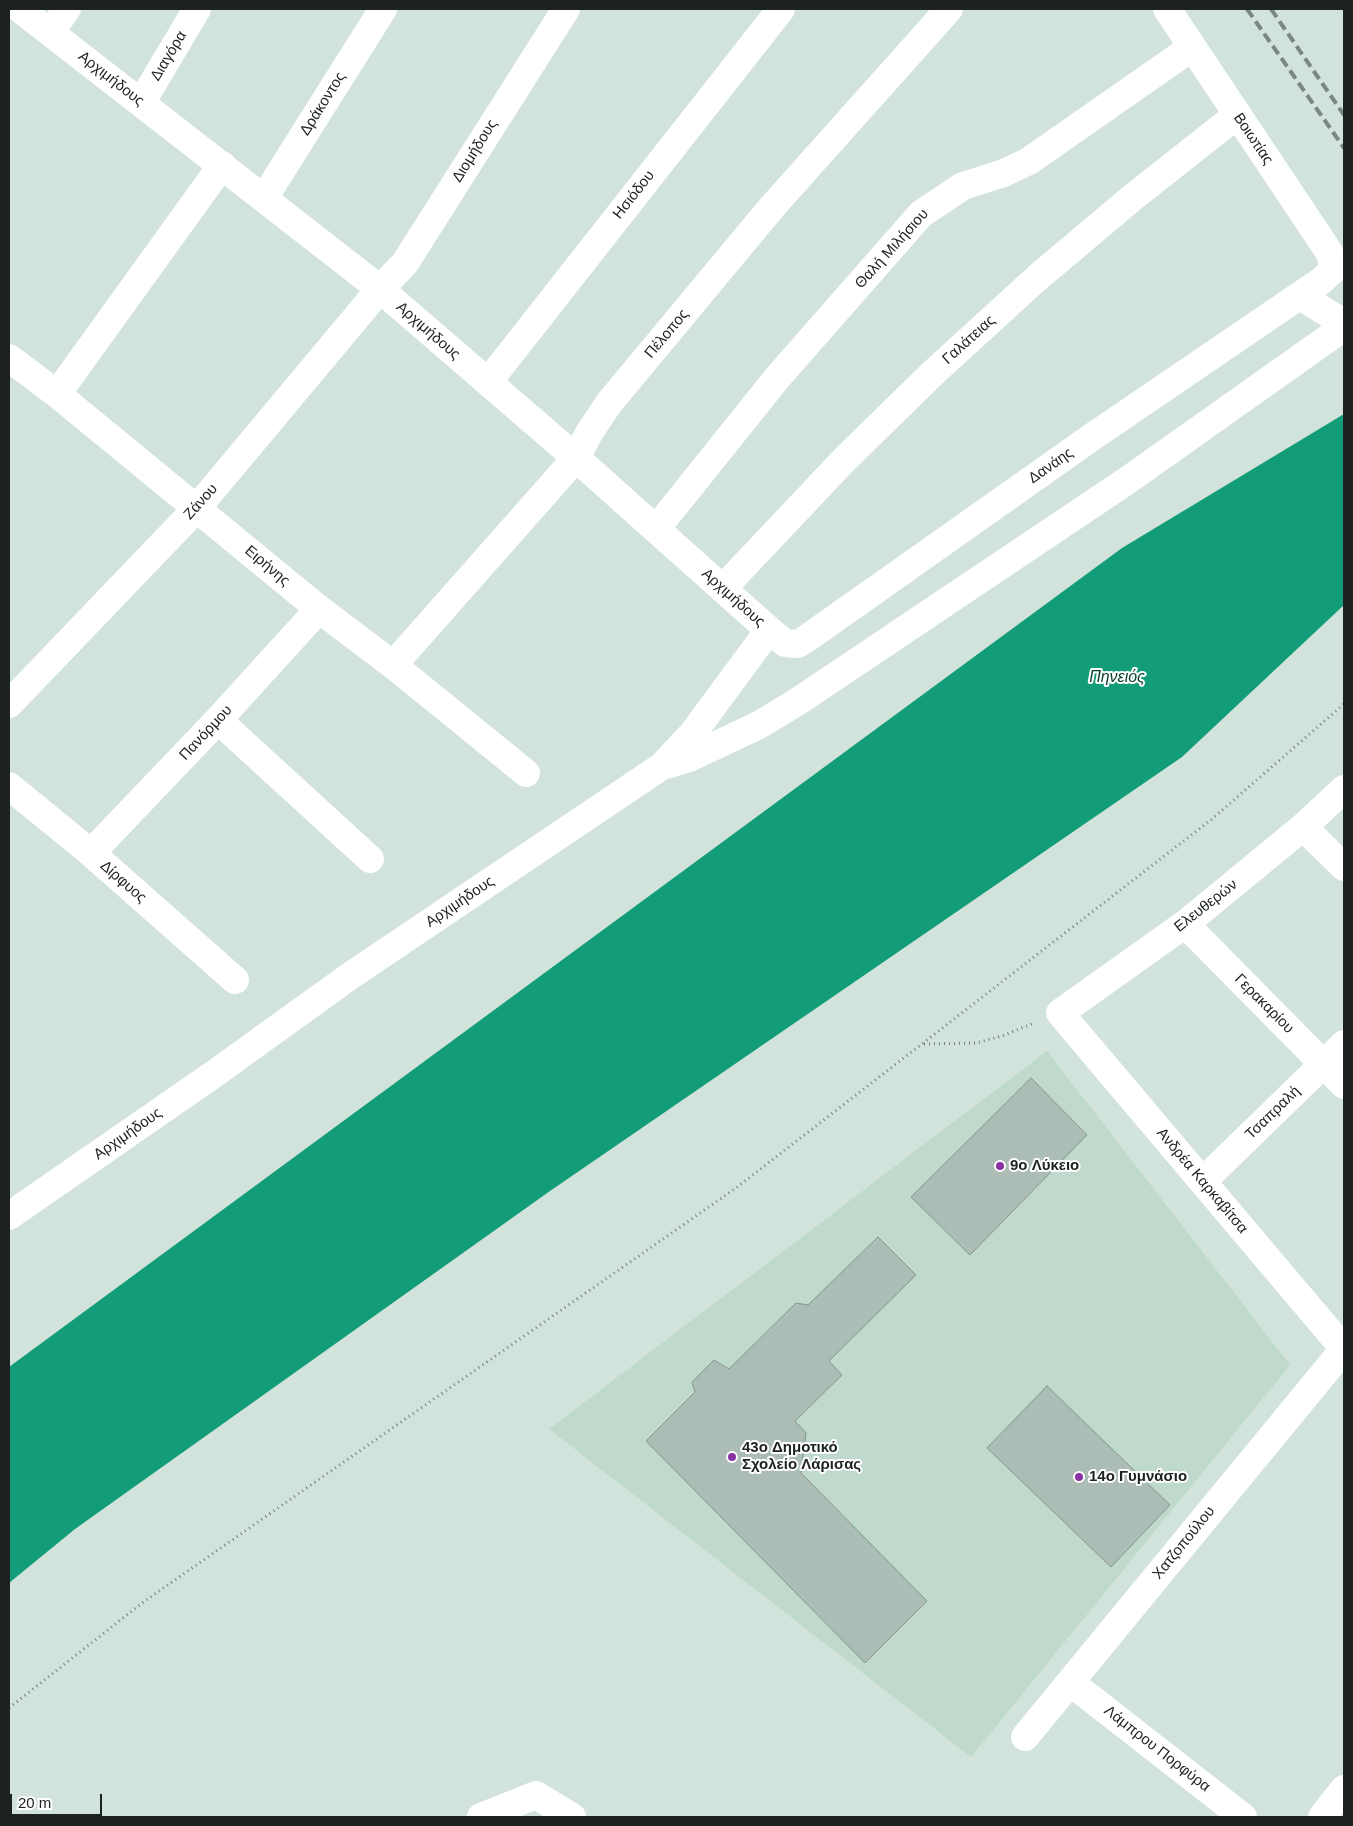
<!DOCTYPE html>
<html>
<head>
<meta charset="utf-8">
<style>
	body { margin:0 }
	#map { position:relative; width:1353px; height:1826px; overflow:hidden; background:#d1e3db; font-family:Helvetica,sans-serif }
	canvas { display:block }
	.frame { position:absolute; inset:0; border:10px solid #1c2220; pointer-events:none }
	.scale { position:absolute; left:10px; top:1794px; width:92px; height:22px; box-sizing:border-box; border:2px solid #1c2220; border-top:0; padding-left:6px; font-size:15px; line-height:18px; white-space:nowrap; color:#1c2220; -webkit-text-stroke:4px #fff; paint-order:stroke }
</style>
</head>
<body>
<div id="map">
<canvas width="1353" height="1826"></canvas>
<div class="frame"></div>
<div class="scale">20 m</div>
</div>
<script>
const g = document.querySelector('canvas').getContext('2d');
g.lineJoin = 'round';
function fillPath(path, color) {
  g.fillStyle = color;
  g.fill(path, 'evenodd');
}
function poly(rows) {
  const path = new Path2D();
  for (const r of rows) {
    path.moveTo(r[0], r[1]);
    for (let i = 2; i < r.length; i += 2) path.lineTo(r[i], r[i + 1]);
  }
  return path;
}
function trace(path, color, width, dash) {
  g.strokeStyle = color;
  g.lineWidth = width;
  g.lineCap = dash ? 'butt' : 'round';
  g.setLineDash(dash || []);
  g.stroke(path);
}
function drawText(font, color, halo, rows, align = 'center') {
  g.font = font + ' Helvetica,sans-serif';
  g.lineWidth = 4;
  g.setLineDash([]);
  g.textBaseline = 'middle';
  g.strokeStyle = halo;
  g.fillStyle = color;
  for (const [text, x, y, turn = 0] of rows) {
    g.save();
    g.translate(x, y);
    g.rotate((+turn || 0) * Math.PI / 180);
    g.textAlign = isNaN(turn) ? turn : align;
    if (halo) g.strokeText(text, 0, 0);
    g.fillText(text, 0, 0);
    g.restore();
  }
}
const built = poly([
	[1047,1051,1290,1365,971,1757,549,1429]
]);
const water = poly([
	[1344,414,1344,605,1182,757,550,1191,75,1529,9,1583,9,1367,1122,548]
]);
const building = poly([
	[1031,1078,1087,1135,970,1255,911,1197,1031,1078],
	[878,1237,916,1275,829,1361,842,1375,795,1421,806,1433,801,1473,927,1601,865,1663,646,1441,695,1392,692,1382,714,1360,729,1369,796,1303,808,1305,878,1237],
	[1047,1386,1170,1505,1111,1567,987,1448,1047,1386]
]);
const path = poly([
	[924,1044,976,1043,1002,1036,1034,1023],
	[9,1708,142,1603,205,1559,736,1188,1212,819,1344,704]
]);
const minor = poly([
	[50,32,67,9],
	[141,103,197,9],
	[264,198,383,9],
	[1300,296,1344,323],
	[9,358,57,394,319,609,393,665,526,773],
	[488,382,781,9],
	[57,394,222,165],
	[656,529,777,378,921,214,963,186,1004,173,1029,161,1191,48],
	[723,588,844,460,933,373,1037,278,1132,198,1237,115],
	[769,630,785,643,798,644,806,639,1092,437,1321,281,1333,270,1334,266,1329,252,1167,9],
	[393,665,576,458,589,433,609,403,772,207,949,9],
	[9,704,197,508,380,289,405,263,566,9],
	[218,720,370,859],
	[666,765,689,758,759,725,797,702,1128,480,1344,327],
	[9,786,91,853,235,980],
	[1344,789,1303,827,1185,924,1060,1013,1344,1349],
	[1303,827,1344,867],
	[91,853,218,720,319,609],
	[1185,924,1344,1085],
	[1203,1181,1344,1044],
	[9,1216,214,1074,350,976,662,766,693,733,769,630,576,458,380,289,20,9],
	[1070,1682,1243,1817],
	[1025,1737,1344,1349],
	[481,1817,536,1795,572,1817],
	[1322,1817,1344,1789]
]);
const rail = poly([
	[1247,9,1344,148],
	[1271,9,1344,115]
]);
const markers = [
	[1000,1166,5,"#8833a1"],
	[732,1457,5,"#8833a1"],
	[1079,1477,5,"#8833a1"]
];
const streetNames = [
	["Διαγόρα",169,56,-59],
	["Αρχιμήδους",111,79,38],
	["Δράκοντος",323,104,-58],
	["Βοιωτίας",1253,139,56],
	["Διομήδους",475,151,-58],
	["Ησιόδου",634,195,-52],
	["Θαλή Μιλήσιου",892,249,-48],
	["Αρχιμήδους",428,331,41],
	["Πέλοπος",667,334,-50],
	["Γαλάτειας",969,340,-42],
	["Δανάης",1051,466,-35],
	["Ζάνου",201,502,-48],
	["Ειρήνης",267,566,40],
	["Αρχιμήδους",733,598,42],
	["Πανόρμου",206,733,-47],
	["Δίρφυος",123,882,41],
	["Αρχιμήδους",460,902,-34],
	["Ελευθερών",1206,906,-38],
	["Γερακαρίου",1264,1004,45],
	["Τσαπραλή",1273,1113,-44],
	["Αρχιμήδους",128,1134,-35],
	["Ανδρέα Καρκαβίτσα",1202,1181,50],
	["Χατζοπούλου",1184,1543,-51],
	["Λάμπρου Πορφύρα",1157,1749,38]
];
const poiNames = [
	["9ο Λύκειο",1010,1166],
	["43ο Δημοτικό",742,1448],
	["Σχολείο Λάρισας",742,1465],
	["14ο Γυμνάσιο",1089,1477]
];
const waterNames = [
	["Πηνειός",1117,678]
];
fillPath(built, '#bfd9cd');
fillPath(water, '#129d78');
fillPath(building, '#acbdb5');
trace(building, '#85968e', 1);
trace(path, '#74807b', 3, [1, 4]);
trace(minor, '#fff', 28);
trace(rail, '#7b8782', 4, [10, 5]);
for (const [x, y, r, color] of markers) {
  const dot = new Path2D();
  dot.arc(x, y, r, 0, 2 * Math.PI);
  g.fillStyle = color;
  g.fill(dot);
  trace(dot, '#fff', 2);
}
drawText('15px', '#1c2220', '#fff', streetNames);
drawText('bold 15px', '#1c2220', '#fff', poiNames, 'left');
drawText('italic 16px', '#083e2e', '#fff', waterNames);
</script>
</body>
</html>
